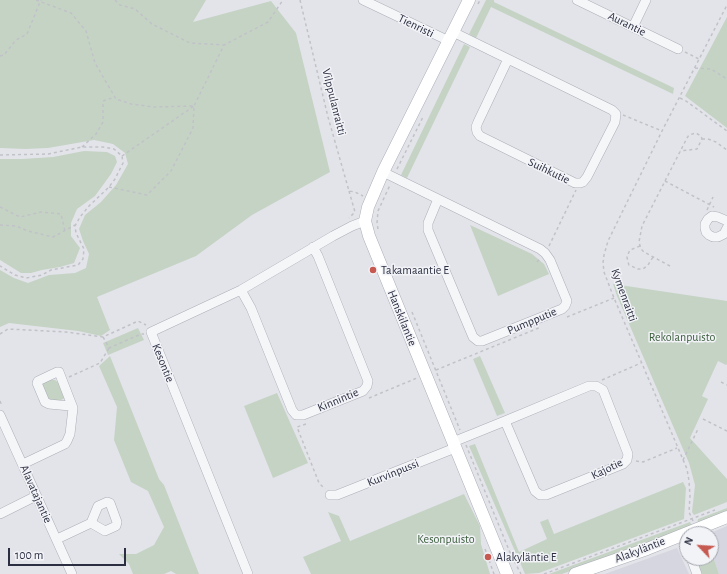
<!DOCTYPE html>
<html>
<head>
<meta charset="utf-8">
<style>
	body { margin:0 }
	#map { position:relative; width:727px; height:574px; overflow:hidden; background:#e3e4ea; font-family:"Alegreya Sans",sans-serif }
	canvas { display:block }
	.north { position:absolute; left:679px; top:526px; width:40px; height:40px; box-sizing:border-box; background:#f2f3f7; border:1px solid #a3a5ae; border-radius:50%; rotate:295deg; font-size:11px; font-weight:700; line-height:16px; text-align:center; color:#2c2f41 }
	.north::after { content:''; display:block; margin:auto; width:14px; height:18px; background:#c65950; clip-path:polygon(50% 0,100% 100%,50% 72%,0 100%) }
	.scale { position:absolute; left:8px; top:548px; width:118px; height:18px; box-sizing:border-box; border:2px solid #2c2f41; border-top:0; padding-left:5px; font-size:12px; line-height:14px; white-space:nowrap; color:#2c2f41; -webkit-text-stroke:3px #f2f3f7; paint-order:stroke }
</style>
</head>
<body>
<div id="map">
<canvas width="727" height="574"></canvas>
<div class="north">N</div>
<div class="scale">100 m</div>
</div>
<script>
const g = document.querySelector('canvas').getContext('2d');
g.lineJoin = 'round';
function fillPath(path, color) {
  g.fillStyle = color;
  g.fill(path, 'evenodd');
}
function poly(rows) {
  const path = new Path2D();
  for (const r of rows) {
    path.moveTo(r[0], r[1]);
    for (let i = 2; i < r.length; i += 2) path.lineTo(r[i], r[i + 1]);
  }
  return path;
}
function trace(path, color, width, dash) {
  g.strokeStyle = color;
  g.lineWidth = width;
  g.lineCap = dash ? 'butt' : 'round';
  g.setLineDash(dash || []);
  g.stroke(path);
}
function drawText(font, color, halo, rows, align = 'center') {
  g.font = font + ' "Alegreya Sans",sans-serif';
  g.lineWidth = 3;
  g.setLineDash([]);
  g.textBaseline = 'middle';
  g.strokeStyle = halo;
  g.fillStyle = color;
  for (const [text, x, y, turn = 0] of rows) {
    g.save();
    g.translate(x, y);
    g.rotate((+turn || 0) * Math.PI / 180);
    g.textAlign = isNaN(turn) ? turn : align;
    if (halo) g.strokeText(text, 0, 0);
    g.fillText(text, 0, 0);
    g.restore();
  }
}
const built = poly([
	[727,526,727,574,719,574,711,551,711,534,708,534],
	[677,548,689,574,605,574]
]);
const green = poly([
	[0,0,206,0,193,22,271,1,296,33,330,172,252,215,196,256,97,297,110,330,101,336,78,331,9,323,0,327,0,270,14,278,28,283,49,275,75,273,86,268,89,254,83,241,79,229,85,215,101,202,116,185,128,164,125,153,113,144,94,140,48,148,25,149,0,148],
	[486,0,494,0,494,2,674,88,673,94,491,7,476,38,469,34],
	[727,17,727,128,685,96],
	[464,44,470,47,407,178,401,175],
	[84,151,107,152,115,156,117,162,111,174,95,196,77,209,71,223,71,236,80,248,74,263,60,267,42,270,31,273,21,273,0,260,0,159,22,159,53,157],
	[470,225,532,254,544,264,549,274,498,296],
	[613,284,727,301,727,364,726,365,718,361,702,396,708,399,690,438,727,479,727,502,694,515,692,512,695,485,689,463,617,296],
	[138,328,144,340,108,355,103,343],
	[110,356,159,479,164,485,199,574,176,574,171,571,164,574,133,574,129,564,119,554,136,554,154,545,164,527,148,491,131,482,114,440,117,407,99,366],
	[480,356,505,413,497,416,473,359],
	[51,380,55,380,60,384,65,398,61,400,55,401,47,398,43,388,43,384,45,381],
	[277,393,308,463,273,478,244,406],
	[475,444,519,552,547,539,540,522,548,519,554,534,683,482,686,488,684,519,539,573,525,574,469,446],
	[464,494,480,526,481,544,490,574,311,574,303,557,341,541,328,512,339,516,350,541],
	[727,508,727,513,697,525,698,519],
	[690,522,692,526,562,574,549,574],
	[711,551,719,574,702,574,696,558,711,558]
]);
const path = poly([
	[36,0,71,13,86,31,95,63,116,99,131,104,154,107,194,106],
	[115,0,120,5,135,9,152,24,190,43,224,45],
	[300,0,328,117,349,191,355,192,363,196],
	[478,4,480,0],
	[685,52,699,59],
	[0,56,4,55,16,40,27,34,40,2,41,0],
	[695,68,711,69,727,79],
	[680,98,686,101,727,131],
	[623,115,662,131],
	[702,139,708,139,716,142,727,150],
	[82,147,96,134,103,122,103,101,115,97],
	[0,155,48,154,82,147,103,147,114,149,122,156,123,163,115,179,109,187,89,206,80,217,75,226,76,233,84,249,83,259,78,265,51,270,42,275,26,278,15,275,0,266],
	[122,156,194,106],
	[397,169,423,117],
	[665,181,714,207],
	[109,187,147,195,171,171,193,128,194,106,224,45,268,22,283,0],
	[349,191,355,212,349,218],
	[0,207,20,217,41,212,61,214,65,231],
	[707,210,713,197],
	[0,225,16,226,28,231,53,237,75,225],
	[378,229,377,223,378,211,390,185],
	[549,246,576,190],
	[640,246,630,250,629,252,627,257,628,262,629,265,638,269,643,269,648,265,653,257],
	[537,262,540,259],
	[670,266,644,252,641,249,639,242,642,226,687,138,689,135,696,133,701,136,702,139,697,149,680,151],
	[412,312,460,430],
	[567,317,614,298],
	[0,334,8,329,66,332,103,337,138,321,146,325],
	[103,337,106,342,109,348,141,334,144,334],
	[436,370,541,327],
	[69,377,100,363,109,348],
	[602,380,641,363],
	[721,382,727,385],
	[369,398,417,378],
	[0,401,2,406],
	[703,419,727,431],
	[306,424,297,427,319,483,325,489],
	[466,445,511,555,521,574],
	[683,460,698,429],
	[636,461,643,462,677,448],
	[693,521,689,512,690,496,689,481,687,469,614,298,604,272,603,263,604,255,608,241,662,131,727,5],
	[485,549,494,574],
	[544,574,715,510]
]);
const street = poly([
	[363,0,449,41],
	[577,0,678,49],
	[633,27,646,0],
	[453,32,612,110,616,114,615,122,587,177,583,182,580,183,575,183,480,136,477,132,476,127,478,122,508,59],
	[383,172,540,249,545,253,550,260,567,301,565,306,562,309,482,341,478,341,473,337,428,230,428,223,438,199],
	[727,221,718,217,712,216,708,219,705,224,705,228,706,232,709,235,713,237,718,237,724,234,727,228],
	[241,290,251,308,292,410,296,415,303,415,363,391,367,386,368,381,318,256,313,247],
	[0,415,72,574],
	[453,442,505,421,589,386,596,386,603,390,628,454,627,460,623,464,546,495,540,495,535,491,505,421],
	[23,464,65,444,67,441,70,434,73,408,59,372,57,372,38,381,37,383,45,402,49,404,70,406,73,408],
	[330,495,337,495,455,448],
	[0,514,36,496],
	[682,535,687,548],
	[57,539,91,523,98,506,107,502,110,503,117,522,116,526,105,531,91,523],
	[691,558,697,574],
	[248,574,151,332,241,290,333,236,352,226,365,221]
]);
const secondary = poly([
	[469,0,383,172,368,207,365,221,369,236,507,574],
	[575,574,647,549,727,517]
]);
const markers = [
	[373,270,4,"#c65950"],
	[488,557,4,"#c65950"]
];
const streetNames = [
	["Aurantie",627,24,26],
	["Tienristi",416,26,26],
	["Vilppulanraitti",334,102,76],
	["Suihkutie",549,171,26],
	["Kymenraitti",624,295,70],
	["Hanskilantie",402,318,68],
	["Pumpputie",532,321,-23],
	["Kesontie",163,363,68],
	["Kinnintie",338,400,-23],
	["Kajotie",607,469,-26],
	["Kurvinpussi",393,473,-22],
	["Alavatajantie",36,494,66],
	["Alakyläntie",640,550,-21]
];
const poiNames = [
	["Takamaantie E",381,270],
	["Alakyläntie E",496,557]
];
const parkNames = [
	["Rekolanpuisto",682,337],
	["Kesonpuisto",446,539]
];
fillPath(built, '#d5d6df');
fillPath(green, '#c5d3c4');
trace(street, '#acaeb7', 10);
trace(secondary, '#acaeb7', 13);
trace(path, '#c1c2c8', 1.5, [3, 3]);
trace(street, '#f5f6f8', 9);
trace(secondary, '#fff', 12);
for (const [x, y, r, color] of markers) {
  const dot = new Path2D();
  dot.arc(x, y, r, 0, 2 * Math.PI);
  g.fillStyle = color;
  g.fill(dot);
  trace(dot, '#f2f3f7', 1.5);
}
drawText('12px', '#2c2f41', '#f2f3f7', streetNames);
drawText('12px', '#2c2f41', '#f2f3f7', poiNames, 'left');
drawText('12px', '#3a5c3b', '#f2f3f7', parkNames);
</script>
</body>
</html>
